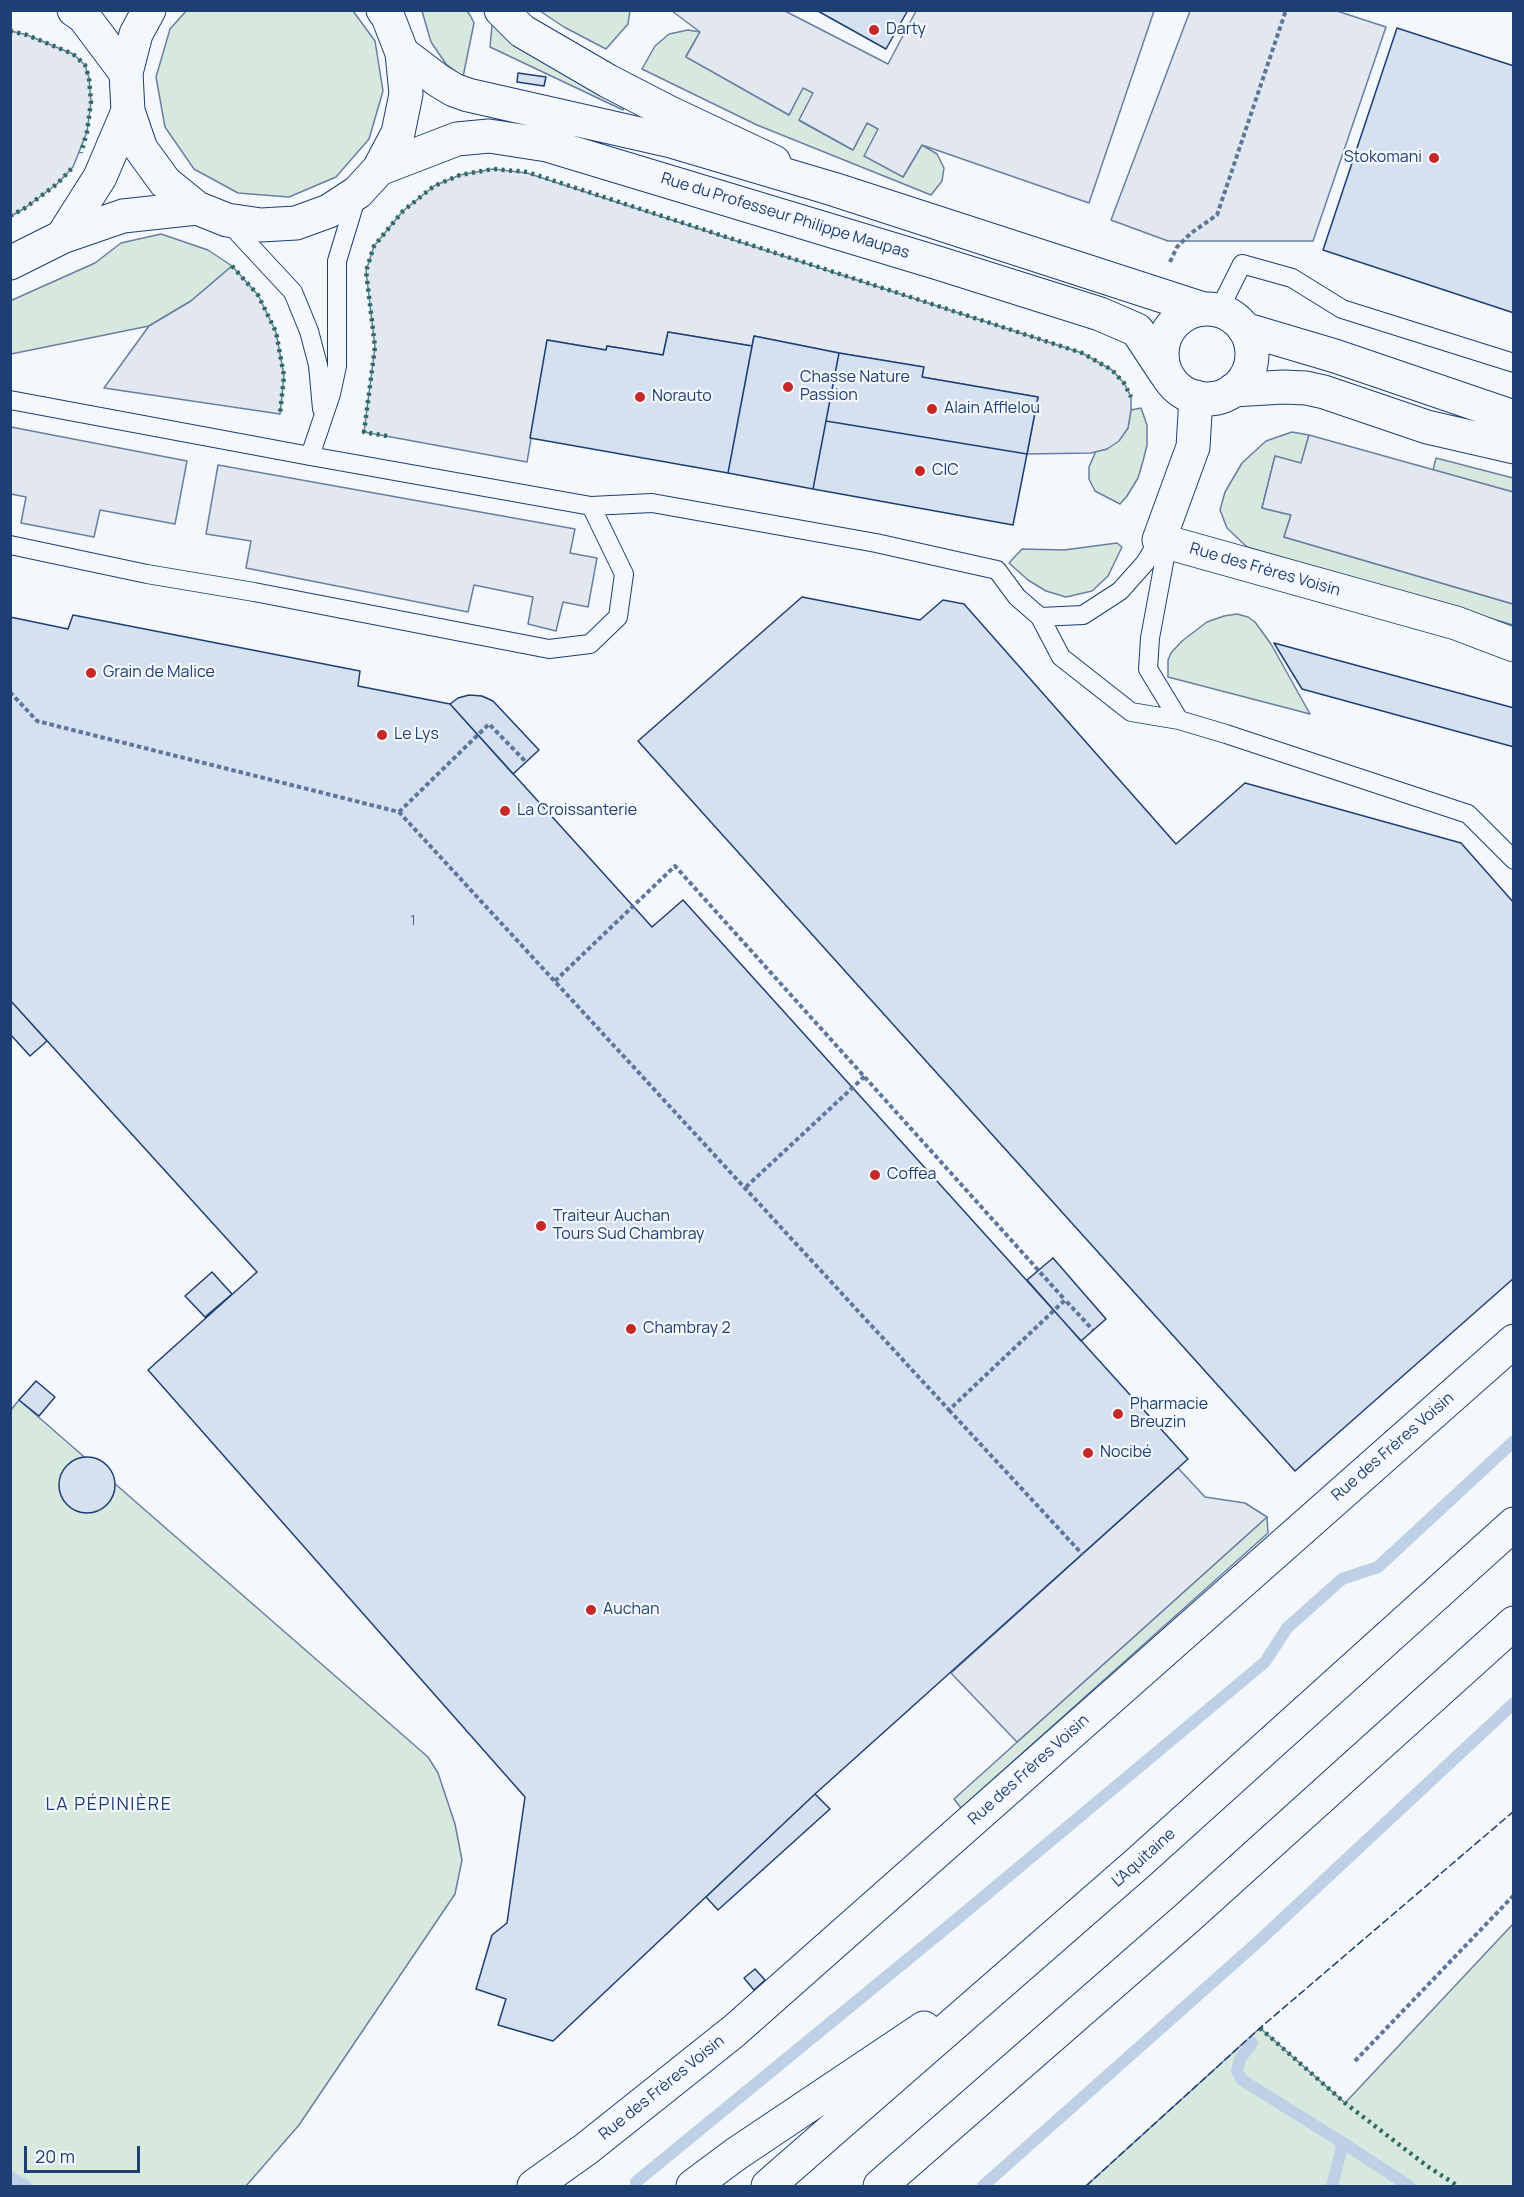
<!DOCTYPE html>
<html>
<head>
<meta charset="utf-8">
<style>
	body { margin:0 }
	#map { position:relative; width:1524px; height:2197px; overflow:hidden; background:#f4f7fb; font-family:Manrope,sans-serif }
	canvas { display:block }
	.frame { position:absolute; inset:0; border:12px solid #1d3f73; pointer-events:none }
	.scale { position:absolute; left:24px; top:2146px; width:116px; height:27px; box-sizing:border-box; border:3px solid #1d3f73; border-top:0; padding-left:8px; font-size:18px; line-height:21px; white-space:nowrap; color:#1d3f73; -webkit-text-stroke:4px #f4f7fb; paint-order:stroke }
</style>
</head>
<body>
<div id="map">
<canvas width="1524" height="2197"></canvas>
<div class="frame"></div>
<div class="scale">20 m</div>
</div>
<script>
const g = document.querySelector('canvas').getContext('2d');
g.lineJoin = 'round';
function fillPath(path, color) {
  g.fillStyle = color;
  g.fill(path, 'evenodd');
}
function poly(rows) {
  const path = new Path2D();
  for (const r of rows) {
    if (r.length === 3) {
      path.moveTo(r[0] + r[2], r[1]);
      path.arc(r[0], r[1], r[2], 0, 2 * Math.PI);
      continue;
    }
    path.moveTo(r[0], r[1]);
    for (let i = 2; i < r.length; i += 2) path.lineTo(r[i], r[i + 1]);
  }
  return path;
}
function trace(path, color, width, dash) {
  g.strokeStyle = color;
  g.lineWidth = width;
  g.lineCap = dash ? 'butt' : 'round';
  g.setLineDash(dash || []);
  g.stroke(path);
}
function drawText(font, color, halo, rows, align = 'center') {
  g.font = font + ' Manrope,sans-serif';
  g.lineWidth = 4.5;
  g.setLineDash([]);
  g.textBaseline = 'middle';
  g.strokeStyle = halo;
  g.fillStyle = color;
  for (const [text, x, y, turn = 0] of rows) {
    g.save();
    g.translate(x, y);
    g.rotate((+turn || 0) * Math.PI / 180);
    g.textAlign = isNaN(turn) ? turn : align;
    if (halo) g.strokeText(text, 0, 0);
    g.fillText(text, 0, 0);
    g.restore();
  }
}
const green = poly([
	[187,10,353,11,375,41,383,91,369,139,336,177,289,197,238,193,194,169,165,127,156,77,170,29,187,10],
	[630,10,628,24,606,49,564,27,540,11,630,10],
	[422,11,467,11,470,15,474,23,463,77,446,64,431,42,422,11],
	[493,15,627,99,623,110,490,47,493,15],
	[688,30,700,32,686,56,789,115,803,87,814,93,800,121,853,150,867,123,879,129,903,177,922,145,937,154,944,168,942,181,931,195,757,125,642,69,655,46,669,34,688,30],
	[161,234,208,250,232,266,191,301,149,326,11,354,10,301,95,263,121,243,161,234],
	[1141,408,1147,425,1147,445,1143,461,1138,478,1127,496,1120,504,1095,491,1089,479,1089,467,1096,451,1107,449,1128,428,1131,410,1141,408],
	[1292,432,1309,435,1301,464,1275,456,1262,508,1291,515,1284,537,1513,604,1513,625,1247,547,1227,528,1220,510,1225,492,1242,463,1266,441,1292,432],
	[1436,458,1513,478,1513,492,1433,470,1436,458],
	[1117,543,1122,547,1108,576,1092,591,1066,597,1046,591,1028,580,1009,563,1022,549,1064,550,1117,543],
	[1237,614,1248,617,1255,622,1271,644,1310,714,1168,677,1168,660,1171,653,1182,641,1207,622,1224,616,1237,614],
	[19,1400,428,1757,438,1773,455,1824,462,1860,455,1894,299,2125,246,2186,11,2186,10,1411,19,1400],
	[1267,1517,1268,1533,961,1808,954,1799,1267,1517],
	[1513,1924,1513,2186,1086,2186,1260,2028,1345,2103,1513,1924]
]);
const parking = poly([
	[672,11,785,11,888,64,916,11,1154,11,1089,203,922,145,903,177,864,156,878,129,867,123,853,150,799,120,813,93,803,88,789,115,686,57,700,32,672,11],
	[1190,11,1337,11,1386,27,1313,241,1168,241,1111,220,1190,11],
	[11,31,27,35,73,54,85,65,89,78,91,102,87,132,73,167,57,184,25,208,11,216,11,31],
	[493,169,527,173,1082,353,1112,370,1124,383,1131,397,1131,410,1128,428,1119,441,1107,449,1091,453,1027,454,1038,397,922,377,923,367,839,353,754,336,752,346,668,332,663,355,607,346,606,350,548,340,527,462,364,432,375,347,366,271,374,246,403,211,434,186,460,175,493,169],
	[232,266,258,295,276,332,284,376,280,414,104,388,149,326,191,301,232,266],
	[11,427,187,461,175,524,100,510,94,537,21,523,26,497,11,494,11,427],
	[1309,435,1513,492,1513,604,1284,537,1291,515,1262,508,1275,456,1301,463,1309,435],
	[218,465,575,529,570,553,597,558,588,607,563,602,556,631,528,624,533,597,474,585,468,612,246,568,251,541,206,534,218,465],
	[1178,1468,1205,1497,1245,1503,1267,1517,1017,1742,951,1673,1178,1468]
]);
const stream = poly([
	[1252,2043,1240,2059,1237,2071,1242,2080,1343,2143,1332,2186],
	[1343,2143,1409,2186],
	[10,2177,26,2186],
	[636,2182,951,1924,1265,1662,1287,1628,1342,1579,1378,1567,1514,1441],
	[983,2186,1260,1940,1514,1703]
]);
const building = poly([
	[816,10,908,10,886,49,816,10],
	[1397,28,1514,66,1514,313,1323,250,1397,28],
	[518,73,546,77,544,86,517,82,518,73],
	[668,332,752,346,728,473,530,438,547,340,606,350,607,346,663,355,668,332],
	[754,336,839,353,813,489,728,473,754,336],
	[839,353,924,367,922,377,1038,397,1027,454,826,421,839,353],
	[826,421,1027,454,1013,525,813,489,826,421],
	[802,597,920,620,943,600,964,604,1176,844,1245,783,1461,843,1514,903,1514,1278,1295,1471,638,741,802,597],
	[73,615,360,671,358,686,450,704,652,927,683,900,1188,1459,815,1794,553,2041,498,2025,506,1999,476,1989,492,1935,507,1923,525,1797,148,1370,257,1272,10,1000,10,617,68,629,73,615],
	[1274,643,1514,708,1514,747,1302,689,1274,643],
	[469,695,482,696,493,701,539,750,513,774,450,704,458,698,469,695],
	[10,1000,47,1041,30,1056,10,1034,10,1000],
	[1053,1258,1106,1319,1081,1341,1027,1280,1053,1258],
	[212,1272,232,1294,205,1317,185,1296,212,1272],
	[36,1381,55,1397,39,1416,19,1400,36,1381],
	[87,1485,28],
	[815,1794,830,1809,718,1910,706,1897,815,1794],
	[755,1969,765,1980,754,1990,744,1978,755,1969]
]);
const path = poly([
	[1170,262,1177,247,1191,233,1217,215,1286,10],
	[10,692,37,721,399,812,949,1410,1065,1300,1093,1330],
	[399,812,489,724,526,762],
	[555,981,675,866,1065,1300],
	[746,1187,865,1076],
	[949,1410,1083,1555],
	[1355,2061,1514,1895]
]);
const lane = poly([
	[227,221,293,292,309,331,318,365,322,409],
	[1219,310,1242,264,1292,278,1342,309,1514,363],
	[10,400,310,456,591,506,624,574,618,617,590,644,549,649,254,592,147,574,10,545],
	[310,456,331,394,337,366,337,261,358,192],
	[591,506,652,503,876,543,997,570,1017,597,1040,617,1061,657,1131,712,1179,720,1226,734,1468,814,1514,860],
	[1159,540,1165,557,1150,638,1148,669,1179,720],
	[1040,617,1083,615,1120,591,1145,563,1159,540]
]);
const street = poly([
	[501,10,522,31,608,81,668,112,774,162],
	[1196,397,1193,447,1159,540,1456,623,1514,645],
	[534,2186,586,2149,734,2031,1514,1341]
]);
const secondary = poly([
	[74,10,84,17,126,73],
	[402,53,439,81,454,90,468,95,671,141,833,189,1203,309],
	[379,169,457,139,489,136,547,145,938,263,1100,314,1137,330,1166,374],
	[1207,354,45],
	[1244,329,1335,356,1514,417],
	[1233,390,1283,387,1306,388,1324,392,1427,427,1514,447]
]);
const primary = poly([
	[149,10,136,34,126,73,128,111,141,149,165,182,197,208,227,220,261,225,296,223,329,211,358,192,379,169,398,133,406,94,402,53,388,17,383,10],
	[62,237,100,177,128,111],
	[10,263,62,237,123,216,197,208]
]);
const highway = poly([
	[693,2186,736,2154,924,2028],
	[768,2186,1138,1863,1514,1524],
	[880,2186,1187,1918,1514,1623]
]);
const hedge = poly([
	[10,31,27,35,73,54,85,65,89,78,91,102,87,132,81,153],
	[10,216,25,208,57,184,73,167],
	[232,266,258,295,276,332,284,376,280,414],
	[387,436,364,432,375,347,366,271,374,246,403,211,434,186,460,175,493,169,527,172,1082,353,1112,370,1124,383,1131,397],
	[1260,2028,1345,2103,1427,2166,1458,2186]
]);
const fence = poly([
	[1086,2186,1260,2028,1514,1811]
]);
const markers = [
	[874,30,6,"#c62828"],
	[1434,158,6,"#c62828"],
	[788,387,6,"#c62828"],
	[640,397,6,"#c62828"],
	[932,409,6,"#c62828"],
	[920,471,6,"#c62828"],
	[91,673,6,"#c62828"],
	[382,735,6,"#c62828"],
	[505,811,6,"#c62828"],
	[875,1175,6,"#c62828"],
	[541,1226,6,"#c62828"],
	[631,1329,6,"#c62828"],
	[1118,1414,6,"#c62828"],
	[1088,1453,6,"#c62828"],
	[591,1610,6,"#c62828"]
];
const numberNames = [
	["1",413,921]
];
const poiNames = [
	["Darty",886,30],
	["Stokomani",1422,158,"right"],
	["Chasse Nature",800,378],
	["Passion",800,396],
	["Norauto",652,397],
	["Alain Afflelou",944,409],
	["CIC",932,471],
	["Grain de Malice",103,673],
	["Le Lys",394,735],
	["La Croissanterie",517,811],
	["Coffea",887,1175],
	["Traiteur Auchan",553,1217],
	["Tours Sud Chambray",553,1235],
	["Chambray 2",643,1329],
	["Pharmacie",1130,1405],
	["Breuzin",1130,1423],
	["Nocibé",1100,1453],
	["Auchan",603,1610]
];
const streetNames = [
	["Rue du Professeur Philippe Maupas",785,216,17],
	["Rue des Frères Voisin",1265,570,16],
	["Rue des Frères Voisin",1393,1447,-41],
	["Rue des Frères Voisin",1029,1770,-42],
	["L'Aquitaine",1144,1858,-42],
	["Rue des Frères Voisin",662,2088,-39]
];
const neighbourhoodNames = [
	["LA PÉPINIÈRE",109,1805]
];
fillPath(green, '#d7e8df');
trace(green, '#687fa3', 1.5);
fillPath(parking, '#e3e8f0');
trace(parking, '#687fa3', 1.5);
trace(stream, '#bed0e5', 12);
fillPath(building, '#d5e0f0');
trace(building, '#1d3f73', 1.5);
trace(lane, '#1d3f73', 20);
trace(street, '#1d3f73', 35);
trace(secondary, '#1d3f73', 35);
trace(primary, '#1d3f73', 35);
trace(highway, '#1d3f73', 35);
trace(path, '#5e769c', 4, [4.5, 3]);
trace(lane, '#f4f7fb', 18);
trace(street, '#f4f7fb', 33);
trace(secondary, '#f4f7fb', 33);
trace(primary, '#f4f7fb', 33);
trace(highway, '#f4f7fb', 33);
trace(hedge, '#2c6c60', 4.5, [3, 4.5]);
trace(fence, '#1d3f73', 1.5, [8, 3]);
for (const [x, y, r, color] of markers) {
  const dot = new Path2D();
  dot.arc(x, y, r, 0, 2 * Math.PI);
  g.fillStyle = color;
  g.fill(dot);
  trace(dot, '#f4f7fb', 2);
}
drawText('14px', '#4b6792', null, numberNames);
drawText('16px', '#1d3f73', '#f4f7fb', poiNames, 'left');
drawText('16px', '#1d3f73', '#f4f7fb', streetNames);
g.letterSpacing = '1.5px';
drawText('18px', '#1d3f73', '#f4f7fb', neighbourhoodNames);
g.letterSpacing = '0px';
</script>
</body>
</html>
